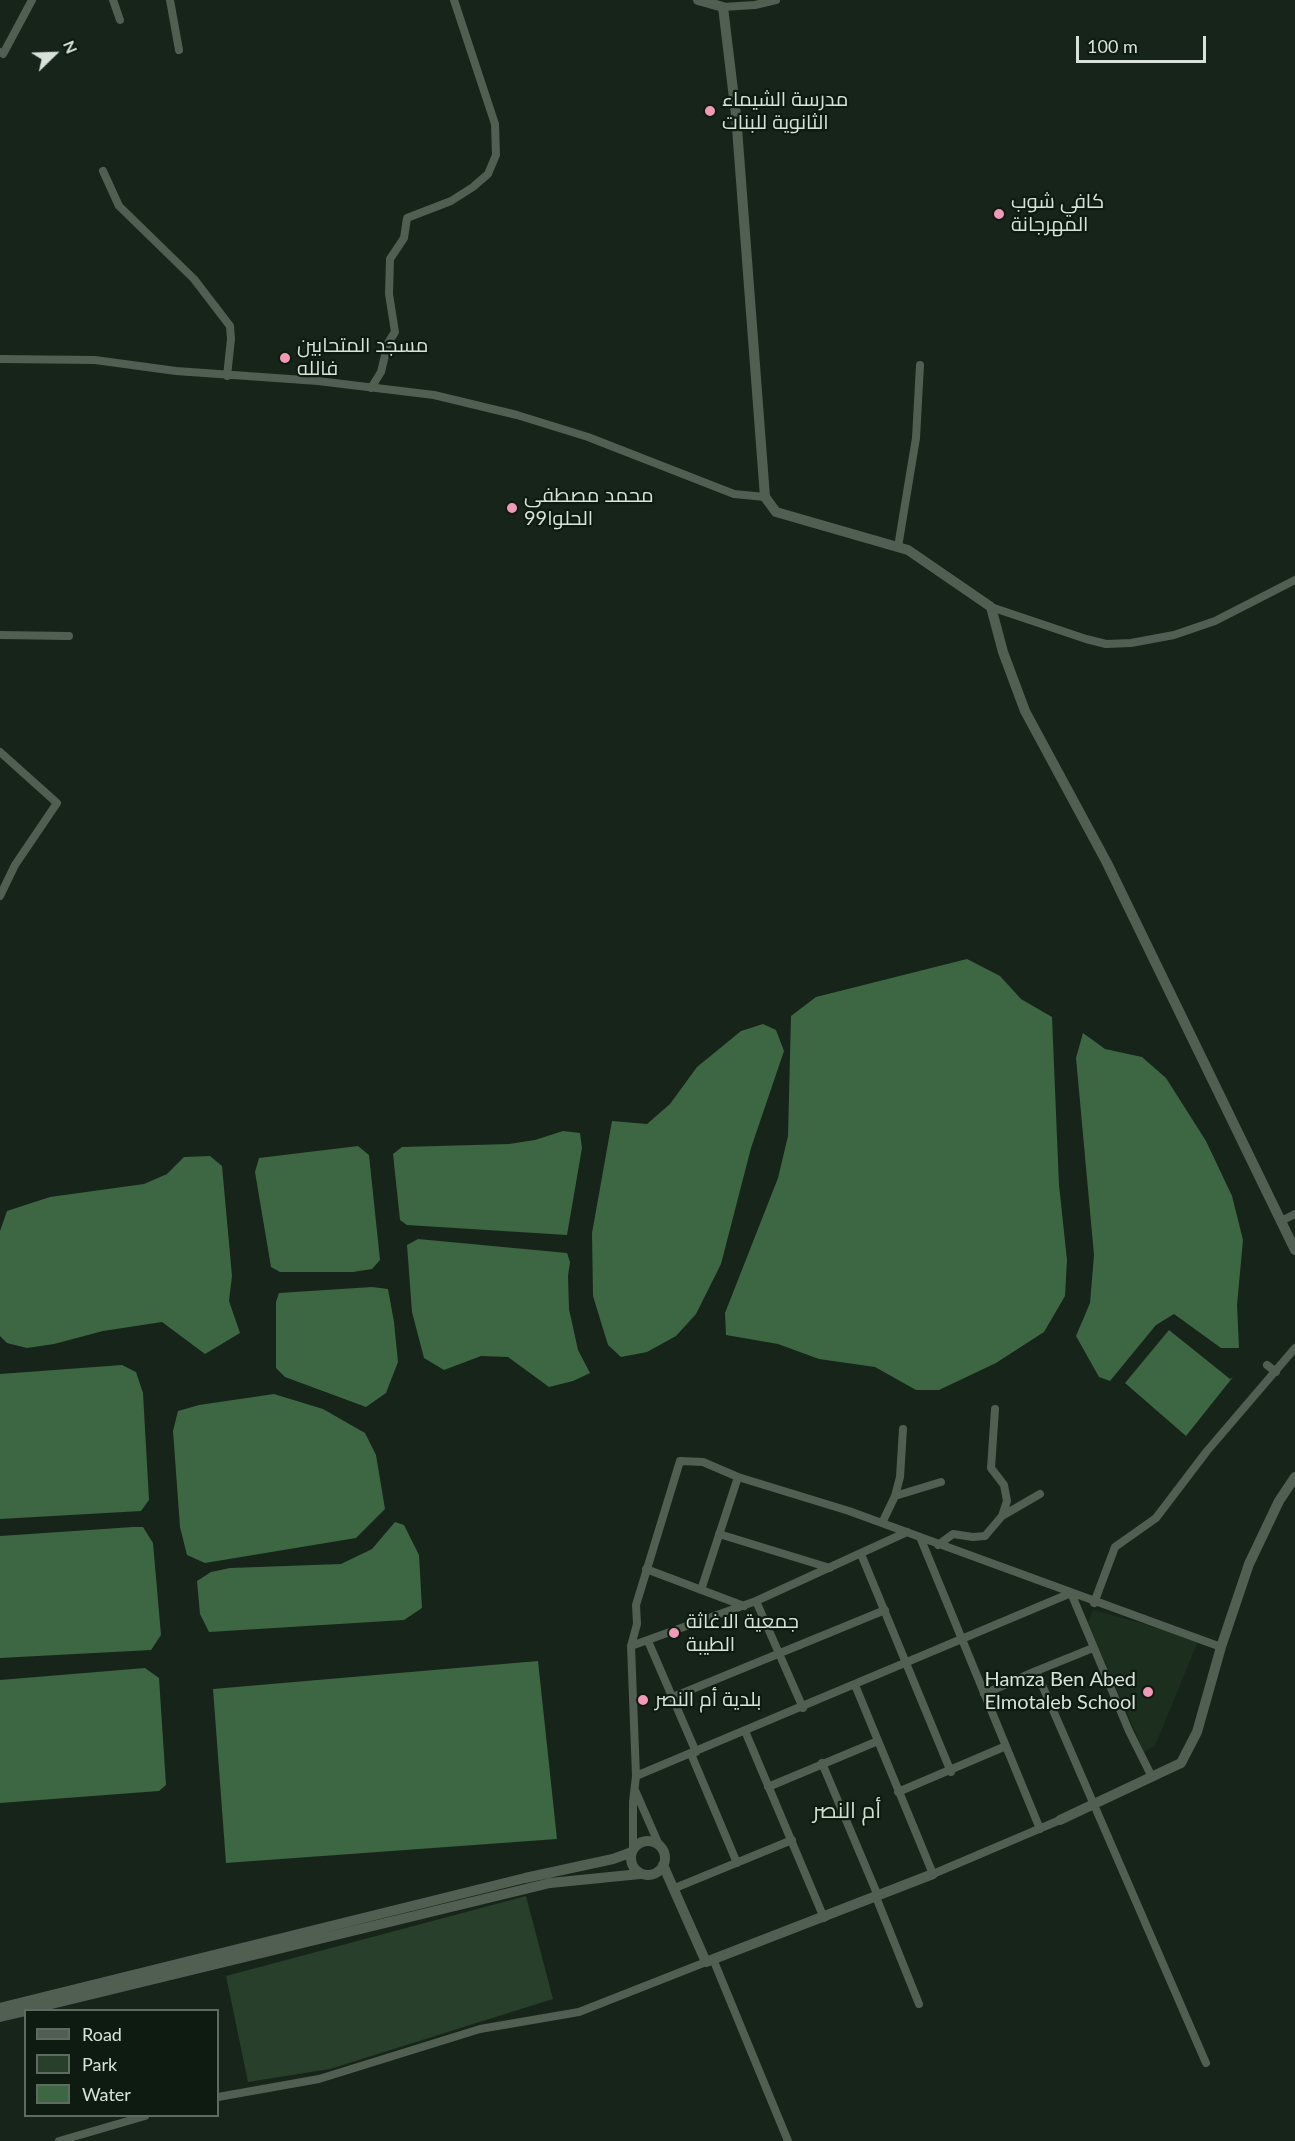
<!DOCTYPE html>
<html>
<head>
<meta charset="utf-8">
<style>
	body { margin:0 }
	#map { position:relative; width:1295px; height:2141px; overflow:hidden; background:#172419; font-family:Lato,sans-serif }
	canvas { display:block }
	.legend { position:absolute; left:24px; top:2009px; width:195px; height:108px; box-sizing:border-box; background:#0e1b10; border:2px solid #5f6b61; margin:0; padding:8px 10px; list-style:none; font-size:18px; color:#d9e2da }
	.legend li { display:flex; align-items:center; gap:12px; height:30px }
	.legend b { width:30px; border:2px solid #5f6b61 }
	.north { position:absolute; left:24px; top:24px; width:60px; height:60px; -webkit-text-stroke:4px #0e1b10; paint-order:stroke; rotate:67deg; font-size:16px; font-weight:700; line-height:24px; text-align:center; color:#d9e2da }
	.north::after { content:''; display:block; margin:auto; width:21px; height:27px; background:#d9e2da; clip-path:polygon(50% 0,100% 100%,50% 72%,0 100%) }
	.scale { position:absolute; left:1076px; top:36px; width:130px; height:27px; box-sizing:border-box; border:3px solid #d9e2da; border-top:0; padding-left:8px; font-size:18px; line-height:21px; white-space:nowrap; color:#d9e2da; -webkit-text-stroke:4px #0e1b10; paint-order:stroke }
</style>
</head>
<body>
<div id="map">
<canvas width="1295" height="2141"></canvas>
<ul class="legend">
<li><b style="height:8px;background:#505f51"></b>Road</li>
<li><b style="height:16px;background:#283f2b"></b>Park</li>
<li><b style="height:16px;background:#3d6643"></b>Water</li>
</ul>
<div class="north">N</div>
<div class="scale">100 m</div>
</div>
<script>
const g = document.querySelector('canvas').getContext('2d');
g.lineJoin = 'round';
function fillPath(path, color) {
  g.fillStyle = color;
  g.fill(path, 'evenodd');
}
function poly(rows) {
  const path = new Path2D();
  for (const r of rows) {
    if (r.length === 3) {
      path.moveTo(r[0] + r[2], r[1]);
      path.arc(r[0], r[1], r[2], 0, 2 * Math.PI);
      continue;
    }
    path.moveTo(r[0], r[1]);
    for (let i = 2; i < r.length; i += 2) path.lineTo(r[i], r[i + 1]);
  }
  return path;
}
function trace(path, color, width, dash) {
  g.strokeStyle = color;
  g.lineWidth = width;
  g.lineCap = dash ? 'butt' : 'round';
  g.setLineDash(dash || []);
  g.stroke(path);
}
function drawText(font, color, halo, rows, align = 'center') {
  g.font = font + ' Lato,Cairo,sans-serif';
  g.lineWidth = 4.5;
  g.setLineDash([]);
  g.textBaseline = 'middle';
  g.strokeStyle = halo;
  g.fillStyle = color;
  for (const [text, x, y, turn = 0] of rows) {
    g.save();
    g.translate(x, y);
    g.rotate((+turn || 0) * Math.PI / 180);
    g.textAlign = isNaN(turn) ? turn : align;
    if (halo) g.strokeText(text, 0, 0);
    g.fillText(text, 0, 0);
    g.restore();
  }
}
const built = poly([
	[1093,1610,1199,1639,1155,1746,1144,1752,1088,1623]
]);
const green = poly([
	[526,1896,553,1999,330,2069,248,2082,226,1976]
]);
const water = poly([
	[967,959,1000,976,1021,999,1052,1017,1059,1185,1067,1260,1065,1296,1044,1332,996,1363,939,1390,916,1390,875,1367,819,1359,778,1344,726,1335,725,1313,778,1178,788,1136,791,1016,816,997],
	[763,1024,776,1030,784,1051,751,1148,721,1264,696,1314,676,1336,647,1352,621,1357,608,1345,593,1296,592,1233,612,1121,647,1124,670,1104,697,1067,741,1031],
	[1083,1033,1105,1049,1142,1057,1166,1078,1206,1141,1232,1196,1243,1240,1237,1305,1239,1348,1221,1348,1174,1314,1156,1325,1110,1381,1099,1377,1076,1336,1090,1303,1094,1255,1076,1058],
	[563,1131,580,1133,582,1148,567,1235,407,1225,400,1220,393,1154,402,1147,509,1144,535,1140],
	[358,1146,369,1155,380,1260,372,1269,353,1272,280,1272,271,1267,255,1172,259,1158],
	[210,1156,222,1166,232,1276,229,1301,240,1333,205,1354,162,1322,103,1331,54,1344,27,1348,7,1343,0,1336,0,1231,7,1211,50,1197,144,1184,167,1174,184,1157],
	[418,1239,567,1253,570,1262,568,1276,569,1309,578,1350,590,1373,573,1381,549,1387,508,1357,481,1356,444,1370,424,1358,412,1312,407,1245],
	[372,1287,388,1289,394,1322,398,1362,386,1393,366,1407,285,1377,276,1368,276,1302,279,1293],
	[1169,1330,1230,1379,1233,1377,1186,1436,1125,1383],
	[122,1365,136,1372,143,1393,149,1500,141,1511,0,1519,0,1374],
	[274,1394,323,1409,365,1433,376,1455,385,1509,356,1538,205,1563,187,1555,180,1527,173,1431,178,1411,199,1405],
	[395,1522,404,1525,419,1555,422,1608,404,1620,209,1632,200,1614,197,1581,211,1572,230,1568,341,1564,372,1549],
	[133,1527,143,1527,153,1543,161,1635,151,1650,0,1658,0,1536],
	[538,1661,557,1839,226,1863,213,1689],
	[145,1668,159,1678,166,1785,159,1791,0,1803,0,1680]
]);
const street = poly([
	[113,0,120,20],
	[170,0,179,50],
	[723,7,755,5,776,0],
	[0,52,3,54,32,0],
	[103,171,119,206,194,279,230,326,231,339,227,376],
	[0,359,95,360,176,371,318,381,434,395,517,415,588,437,734,494,765,497],
	[371,388,381,372,388,343,395,332,389,294,390,259,404,238,407,218,451,201,473,187,488,174,496,155,495,124,454,0],
	[898,547,916,438,920,365],
	[991,607,1086,639,1106,644,1131,643,1174,635,1215,621,1295,580],
	[0,635,69,636],
	[0,752,57,803,15,865,0,896],
	[1281,1221,1295,1214],
	[1267,1365,1276,1372],
	[895,1496,941,1482],
	[1002,1516,1040,1494],
	[882,1523,895,1496,900,1477,903,1429],
	[719,1534,830,1568],
	[920,1537,1040,1829],
	[938,1545,953,1534,973,1537,985,1536,1002,1516,1007,1501,1004,1485,991,1468,995,1409],
	[861,1554,951,1772],
	[646,1569,744,1606],
	[701,1590,738,1477],
	[756,1601,803,1708],
	[1094,1603,1115,1547,1156,1518,1207,1451,1295,1348],
	[648,1641,696,1752],
	[631,1646,756,1601,907,1532],
	[1093,1648,1036,1671,1206,2063],
	[855,1685,933,1874,1060,1820],
	[984,1694,1036,1671],
	[673,1697,885,1610],
	[745,1731,824,1918],
	[691,1754,737,1863],
	[822,1763,878,1896],
	[636,1776,1071,1593,1129,1731,1152,1777],
	[768,1787,878,1741],
	[635,1790,660,1847],
	[898,1792,1006,1746],
	[633,1849,633,1802,636,1776,631,1646,637,1624,636,1605,680,1461,703,1462,738,1477,849,1511,1221,1647],
	[675,1888,792,1840],
	[876,1897,919,2004],
	[713,1959,788,2141],
	[218,2097,319,2079,480,2029,579,2012,706,1962],
	[59,2141,145,2116]
]);
const secondary = poly([
	[698,0,723,7,736,115,765,497,776,512,908,550,991,607,1003,652,1025,711,1107,863,1295,1250],
	[1060,1820,1181,1763,1197,1732,1221,1647,1249,1564,1279,1501,1295,1477],
	[648,1858,17],
	[663,1865,706,1962,933,1874],
	[0,2008,525,1878,613,1859,632,1852],
	[27,2010,550,1883,640,1874],
	[0,2017,26,2011]
]);
const markers = [
	[710,111,6,"#f09ab7"],
	[999,214,6,"#f09ab7"],
	[285,358,6,"#f09ab7"],
	[512,508,6,"#f09ab7"],
	[674,1633,6,"#f09ab7"],
	[1148,1692,6,"#f09ab7"],
	[643,1700,6,"#f09ab7"]
];
const poiNames = [
	["مدرسة الشيماء",722,100],
	["الثانوية للبنات",722,123],
	["كافي شوب",1011,202],
	["المهرجانة",1011,225],
	["مسجد المتحابين",297,346],
	["فالله",297,369],
	["محمد مصطفى",524,496],
	["الحلوا99",524,519],
	["جمعية الاغاثة",686,1622],
	["الطيبة",686,1645],
	["Hamza Ben Abed",1136,1680,"right"],
	["Elmotaleb School",1136,1703,"right"],
	["بلدية أم النصر",655,1700]
];
const quarterNames = [
	["أم النصر",847,1811]
];
fillPath(built, '#1c2f1f');
fillPath(green, '#283f2b');
fillPath(water, '#3d6643');
trace(street, '#505f51', 8);
trace(secondary, '#505f51', 10);
for (const [x, y, r, color] of markers) {
  const dot = new Path2D();
  dot.arc(x, y, r, 0, 2 * Math.PI);
  g.fillStyle = color;
  g.fill(dot);
  trace(dot, '#0e1b10', 2);
}
drawText('20px', '#d9e2da', '#0e1b10', poiNames, 'left');
drawText('22px', '#cedfcf', '#0e1b10', quarterNames);
</script>
</body>
</html>
